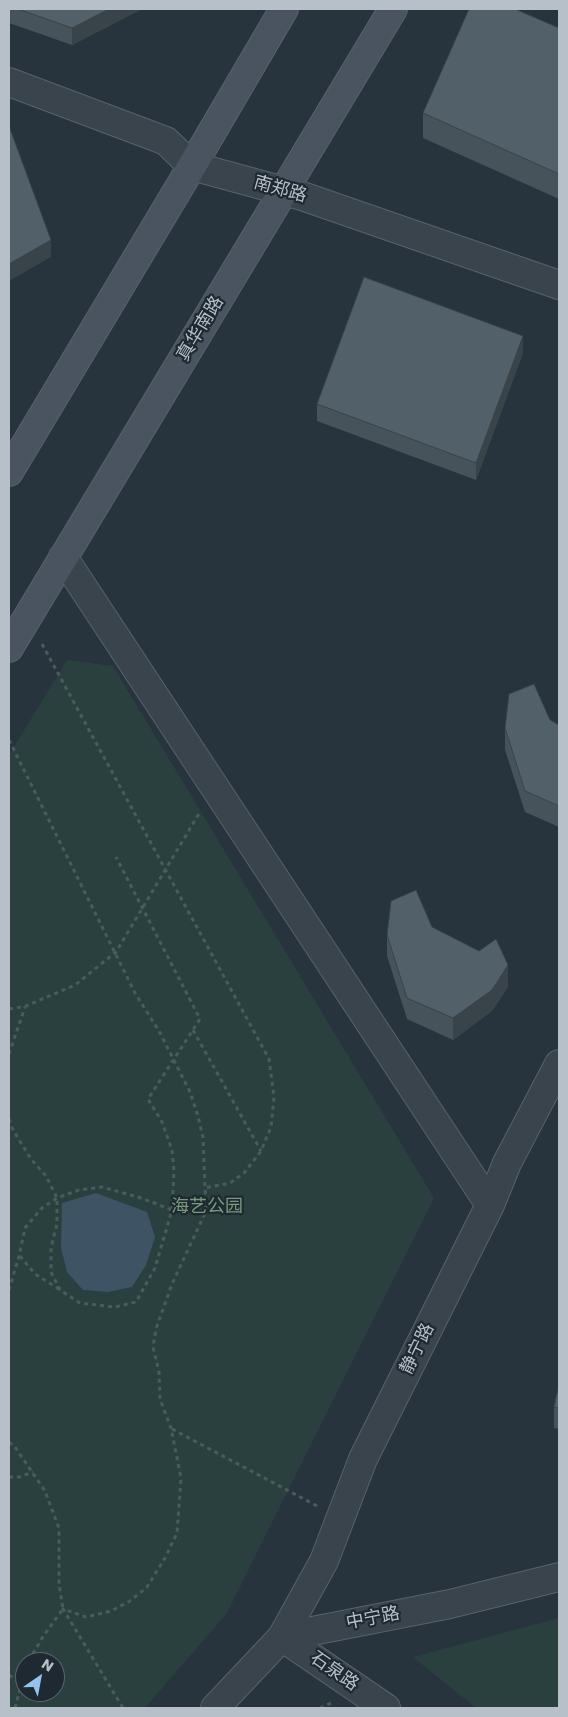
<!DOCTYPE html>
<html>
<head>
<meta charset="utf-8">
<style>
	body { margin:0 }
	#map { position:relative; width:568px; height:1717px; overflow:hidden; background:#27333d; font-family:Poppins,sans-serif }
	canvas { display:block }
	.frame { position:absolute; inset:0; border:10px solid #b7bfc8; pointer-events:none }
	.north { position:absolute; left:15px; top:1652px; width:50px; height:50px; box-sizing:border-box; background:#1f2932; border:1px solid #5c656e; border-radius:50%; rotate:33deg; font-size:14px; font-weight:700; line-height:20px; text-align:center; color:#b7bfc8 }
	.north::after { content:''; display:block; margin:auto; width:18px; height:22px; background:#94c3ef; clip-path:polygon(50% 0,100% 100%,50% 72%,0 100%) }
</style>
</head>
<body>
<div id="map">
<canvas width="568" height="1717"></canvas>
<div class="frame"></div>
<div class="north">N</div>
</div>
<script>
const g = document.querySelector('canvas').getContext('2d');
g.lineJoin = 'round';
function fillPath(path, color) {
  g.fillStyle = color;
  g.fill(path, 'evenodd');
}
function poly(rows) {
  const path = new Path2D();
  for (const r of rows) {
    path.moveTo(r[0], r[1]);
    for (let i = 2; i < r.length; i += 2) path.lineTo(r[i], r[i + 1]);
  }
  return path;
}
function trace(path, color, width, dash) {
  g.strokeStyle = color;
  g.lineWidth = width;
  g.lineCap = dash ? 'butt' : 'round';
  g.setLineDash(dash || []);
  g.stroke(path);
}
function drawText(font, color, halo, rows, align = 'center') {
  g.font = font + ' Poppins,"Noto Sans SC",sans-serif';
  g.lineWidth = 4.5;
  g.setLineDash([]);
  g.textBaseline = 'middle';
  g.strokeStyle = halo;
  g.fillStyle = color;
  for (const [text, x, y, turn = 0] of rows) {
    g.save();
    g.translate(x, y);
    g.rotate((+turn || 0) * Math.PI / 180);
    g.textAlign = isNaN(turn) ? turn : align;
    if (halo) g.strokeText(text, 0, 0);
    g.fillText(text, 0, 0);
    g.restore();
  }
}
const green = poly([
	[67,660,113,666,434,1198,227,1613,145,1708,9,1708,9,755],
	[25,1662,55,1662,55,1692,25,1692],
	[559,1618,559,1708,476,1708,413,1657]
]);
const water = poly([
	[96,1193,147,1212,155,1237,146,1265,132,1287,108,1292,83,1290,67,1272,61,1248,62,1203]
]);
const path = poly([
	[42,644,269,1059,274,1097,271,1127,261,1151,244,1173,230,1183,205,1188],
	[9,740,135,993,159,1031,190,1092,198,1116,203,1138,206,1211,172,1284,156,1329,153,1347,159,1372,160,1399,171,1428,181,1478,177,1533,165,1558,147,1587,130,1601,111,1611,86,1617,63,1609,123,1708],
	[9,1009,26,1006,75,985,116,952,200,812],
	[193,1030,261,1151],
	[9,1054,25,1007],
	[9,1119,13,1130,31,1159,46,1176,57,1198,57,1224,51,1248,51,1272,60,1290,80,1303,115,1307,136,1302,155,1268,172,1210,174,1171,172,1150,162,1122,148,1099,200,1019,116,857],
	[20,1256,35,1274,59,1289],
	[9,1290,19,1256,25,1228,42,1208,57,1198,79,1190,102,1187,141,1198,172,1210,206,1211],
	[172,1429,319,1507],
	[9,1442,15,1447,45,1491,59,1528,59,1584,63,1609,44,1635,28,1662],
	[9,1477,19,1477,33,1472],
	[9,1675,21,1683],
	[15,1708,25,1671],
	[320,1708,331,1703]
]);
const minor = poly([
	[9,82,166,141,192,166,302,196,559,285],
	[63,557,490,1205],
	[282,1637,324,1561,363,1459,490,1205,507,1163,559,1064],
	[282,1637,450,1604,559,1577]
]);
const tertiary = poly([
	[215,1708,282,1637,386,1708]
]);
const secondary = poly([
	[9,472,192,166,284,9],
	[9,648,393,9]
]);
const wall = poly([
	[9,9,142,9,72,45,9,23],
	[559,28,559,199,423,138,423,113],
	[523,353,476,480,317,421,317,404],
	[550,720,559,725,559,827,525,812,505,750,505,728],
	[432,927,508,987,492,1011,453,1040,407,1019,387,956,387,935],
	[559,1385,559,1429,554,1428,554,1407]
]);
const shadedWall = poly([
	[109,9,142,9,72,45,72,28],
	[51,240,51,257,9,281,9,264],
	[523,336,523,353,476,480,476,463],
	[508,965,508,987,492,1011,453,1040,453,1018]
]);
const building = poly([
	[18,9,109,9,72,28,18,9],
	[469,9,515,9,559,28,559,174,423,113,469,9],
	[9,126,51,240,9,264,9,126],
	[364,277,523,336,476,463,317,404,364,277],
	[534,684,550,720,559,725,559,806,525,791,505,728,509,694,534,684],
	[416,890,432,927,479,951,496,939,508,965,492,990,453,1018,407,998,387,935,391,901,416,890],
	[559,1385,559,1408,554,1407,559,1385]
]);
const streetNames = [
	["南郑路",280,190,16],
	["真华南路",201,329,-59],
	["静宁路",418,1349,-64],
	["中宁路",373,1619,-11],
	["石泉路",334,1672,35]
];
const parkNames = [
	["海艺公园",207,1207]
];
fillPath(green, '#2a403f');
fillPath(water, '#3e5364');
trace(minor, '#58626b', 30);
trace(tertiary, '#58626b', 30);
trace(secondary, '#58626b', 30);
trace(path, '#495c5c', 3, [4, 4]);
trace(minor, '#3a444d', 28);
trace(tertiary, '#3a444d', 28);
trace(secondary, '#495460', 28);
fillPath(wall, '#47535b');
fillPath(shadedWall, '#39434a');
fillPath(building, '#52606a');
trace(building, '#39434a', 1);
drawText('18px', '#b7bfc8', '#1f2932', streetNames);
drawText('18px', '#779c7b', '#1f2932', parkNames);
</script>
</body>
</html>
